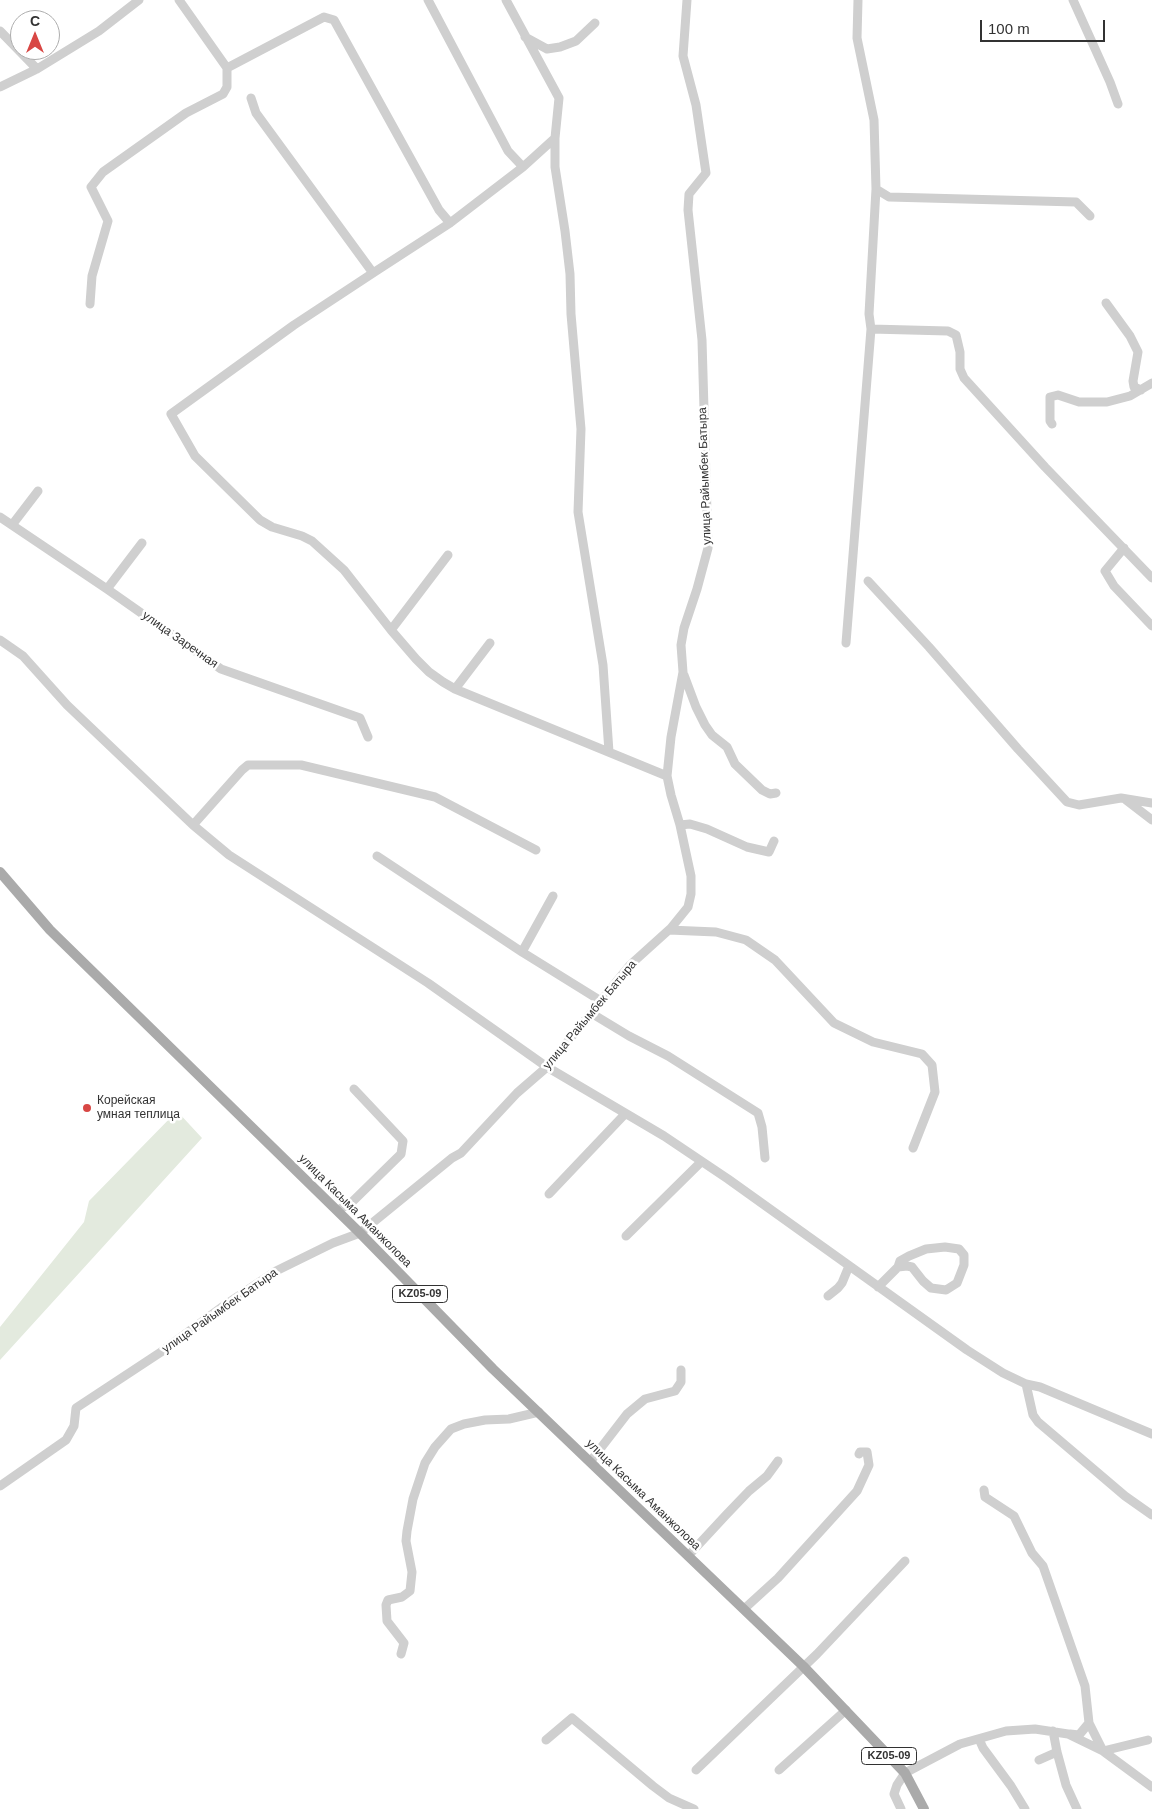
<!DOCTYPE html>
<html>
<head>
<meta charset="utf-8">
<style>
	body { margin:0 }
	#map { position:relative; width:1152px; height:1809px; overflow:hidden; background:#fff; font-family:Helvetica,sans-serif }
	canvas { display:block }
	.north { position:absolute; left:10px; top:10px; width:50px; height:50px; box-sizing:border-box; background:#fff; border:1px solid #adadad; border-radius:50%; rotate:0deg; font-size:14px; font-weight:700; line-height:20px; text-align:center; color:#323232 }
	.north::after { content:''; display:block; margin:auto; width:18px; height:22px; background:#d84744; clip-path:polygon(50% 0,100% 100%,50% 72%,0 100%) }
	.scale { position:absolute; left:980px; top:20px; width:125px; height:22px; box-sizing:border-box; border:2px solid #323232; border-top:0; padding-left:6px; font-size:15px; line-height:18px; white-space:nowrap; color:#323232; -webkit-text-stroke:4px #fff; paint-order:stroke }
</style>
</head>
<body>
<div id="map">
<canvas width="1152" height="1809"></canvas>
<div class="north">С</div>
<div class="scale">100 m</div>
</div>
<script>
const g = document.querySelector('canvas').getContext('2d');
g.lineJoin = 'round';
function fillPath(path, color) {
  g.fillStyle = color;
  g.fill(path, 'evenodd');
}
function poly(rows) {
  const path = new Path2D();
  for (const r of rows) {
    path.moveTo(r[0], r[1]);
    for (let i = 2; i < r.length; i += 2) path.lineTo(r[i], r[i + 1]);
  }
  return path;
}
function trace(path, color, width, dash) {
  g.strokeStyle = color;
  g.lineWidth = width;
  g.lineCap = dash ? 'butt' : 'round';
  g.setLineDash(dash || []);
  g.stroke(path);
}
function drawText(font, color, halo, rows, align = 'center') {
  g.font = font + ' Helvetica,sans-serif';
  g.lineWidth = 5;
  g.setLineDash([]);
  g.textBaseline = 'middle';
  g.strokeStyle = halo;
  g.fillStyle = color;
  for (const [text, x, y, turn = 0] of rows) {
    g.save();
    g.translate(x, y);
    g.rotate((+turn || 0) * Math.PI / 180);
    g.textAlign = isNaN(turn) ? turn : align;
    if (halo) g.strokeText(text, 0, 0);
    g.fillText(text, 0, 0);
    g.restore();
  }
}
const green = poly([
	[177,1111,202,1138,0,1360,0,1327,84,1222,89,1201]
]);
const minor = poly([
	[179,0,227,68],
	[428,0,508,151,523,167,450,223],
	[506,0,559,98,555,138,555,167,565,231,570,274,571,314,581,429,578,512,603,665,609,752],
	[1073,0,1110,82,1118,104],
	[0,31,37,69],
	[525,37,547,49,560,47,576,41,595,23],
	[0,87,37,69,99,31,139,0],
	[251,98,256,113,373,273,294,325,171,414,195,456,260,520,272,527,302,536,312,541,344,570,391,630,416,659,429,672,443,682,455,689,667,776],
	[523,167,555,138],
	[876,189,889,197,1076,202,1090,216],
	[1106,303,1130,336,1138,352,1133,381,1134,387,1141,390],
	[90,304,92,276,108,221,91,187,103,172,186,113,223,94,227,87,227,68,324,17,334,20,439,210,450,223,373,273],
	[871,329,948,331,956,335,960,352,960,369,964,378,1045,467,1152,578],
	[1052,424,1050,421,1050,397,1058,395,1079,402,1107,402,1130,396,1152,383],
	[0,517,107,589,221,669,360,718,368,737],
	[12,525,38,491],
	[1124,548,1105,571,1114,586,1152,626],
	[868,581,929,647,1018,749,1067,802,1079,805,1121,798,1152,803],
	[107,589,142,543],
	[391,630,448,555],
	[0,640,23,656,67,705,193,825,229,855,428,983,547,1067,664,1136,728,1179,967,1350,1003,1373,1026,1384,1040,1387,1152,1434],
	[846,643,871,329,869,314,876,189,874,120,857,38,858,0],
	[684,675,696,707,705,725,712,735,727,747,735,764,762,790,770,794,776,793],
	[455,689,490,643],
	[1126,800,1152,820],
	[193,825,242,770,248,765,301,765,435,797,536,850],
	[680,825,690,824,707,829,747,847,769,852,774,841],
	[377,856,522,952,601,1001],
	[669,930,716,932,746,940,775,960,834,1023,873,1042,922,1054,932,1065,935,1092,913,1148],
	[522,952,553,896],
	[591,1013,629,1036,668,1056,758,1113,762,1127,765,1158],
	[549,1194,625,1114],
	[338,1210,351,1203,401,1154,403,1141,354,1089],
	[626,1236,701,1162],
	[878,1287,898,1267,907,1266,912,1267,923,1281,931,1288,946,1290,957,1283,964,1265,964,1255,959,1249,945,1247,926,1249,909,1256,900,1261,898,1267],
	[828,1296,838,1288,842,1283,849,1266],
	[1026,1384,1033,1415,1038,1422,1125,1496,1152,1515],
	[590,1462,627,1414,645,1399,675,1391,681,1382,681,1370],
	[0,1486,66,1440,74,1426,76,1408,161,1352,225,1305,276,1271,333,1243,360,1233,452,1158,461,1153,517,1093,547,1067,630,965,671,928,688,907,691,894,691,876,680,825,671,795,667,776,671,737,683,672,681,645,684,628,697,589,708,548,702,340,688,210,689,194,706,173,696,105,683,56,687,0],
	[984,1490,985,1497,1014,1516,1032,1553,1043,1566,1085,1686,1089,1723,1103,1751,1148,1740],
	[688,1556,726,1515,749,1491,767,1476,778,1461],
	[744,1609,778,1578,857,1491,869,1465,867,1452,860,1452,859,1454],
	[401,1654,404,1643,387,1621,386,1605,388,1600,402,1597,410,1591,412,1572,406,1541,407,1531,413,1499,425,1463,435,1447,451,1429,464,1424,485,1420,509,1419,539,1412],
	[1053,1731,1057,1752,1066,1785,1077,1809],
	[1070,1734,1079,1735,1089,1723],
	[979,1739,983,1748,1011,1786,1025,1809],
	[546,1740,572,1718,653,1786,669,1798,694,1809],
	[1039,1760,1057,1752],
	[696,1770,817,1654,905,1561],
	[779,1770,846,1710],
	[901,1809,894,1794,897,1785,905,1773,960,1744,1006,1731,1035,1729,1068,1734,1103,1751,1152,1787]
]);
const major = poly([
	[0,872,50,930,360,1233,493,1369,803,1666,905,1773,924,1809]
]);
const markers = [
	[87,1108,5,"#d84744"]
];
const shields = [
	[420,1294,55],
	[889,1756,55]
];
const shieldNames = [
	["KZ05-09",420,1294],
	["KZ05-09",889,1756]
];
const streetNames = [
	["улица Райымбек Батыра",705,476,-92],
	["улица Заречная",180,640,35],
	["улица Райымбек Батыра",590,1015,-50],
	["улица Касыма Аманжолова",355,1211,45],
	["улица Райымбек Батыра",220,1311,-35],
	["улица Касыма Аманжолова",643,1495,44]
];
const poiNames = [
	["Корейская",97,1101],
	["умная теплица",97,1115]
];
fillPath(green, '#e3eade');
trace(minor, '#cfcfcf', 9);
trace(major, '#aaa', 10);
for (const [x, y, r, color] of markers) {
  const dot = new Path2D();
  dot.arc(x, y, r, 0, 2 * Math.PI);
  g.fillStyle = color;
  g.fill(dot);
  trace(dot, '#fff', 2);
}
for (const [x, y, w] of shields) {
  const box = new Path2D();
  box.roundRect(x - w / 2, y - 8.5, w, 17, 4);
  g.fillStyle = '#fff';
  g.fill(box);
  trace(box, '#323232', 1);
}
drawText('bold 11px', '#323232', null, shieldNames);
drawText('12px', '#323232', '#fff', streetNames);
drawText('12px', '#323232', '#fff', poiNames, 'left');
</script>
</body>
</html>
